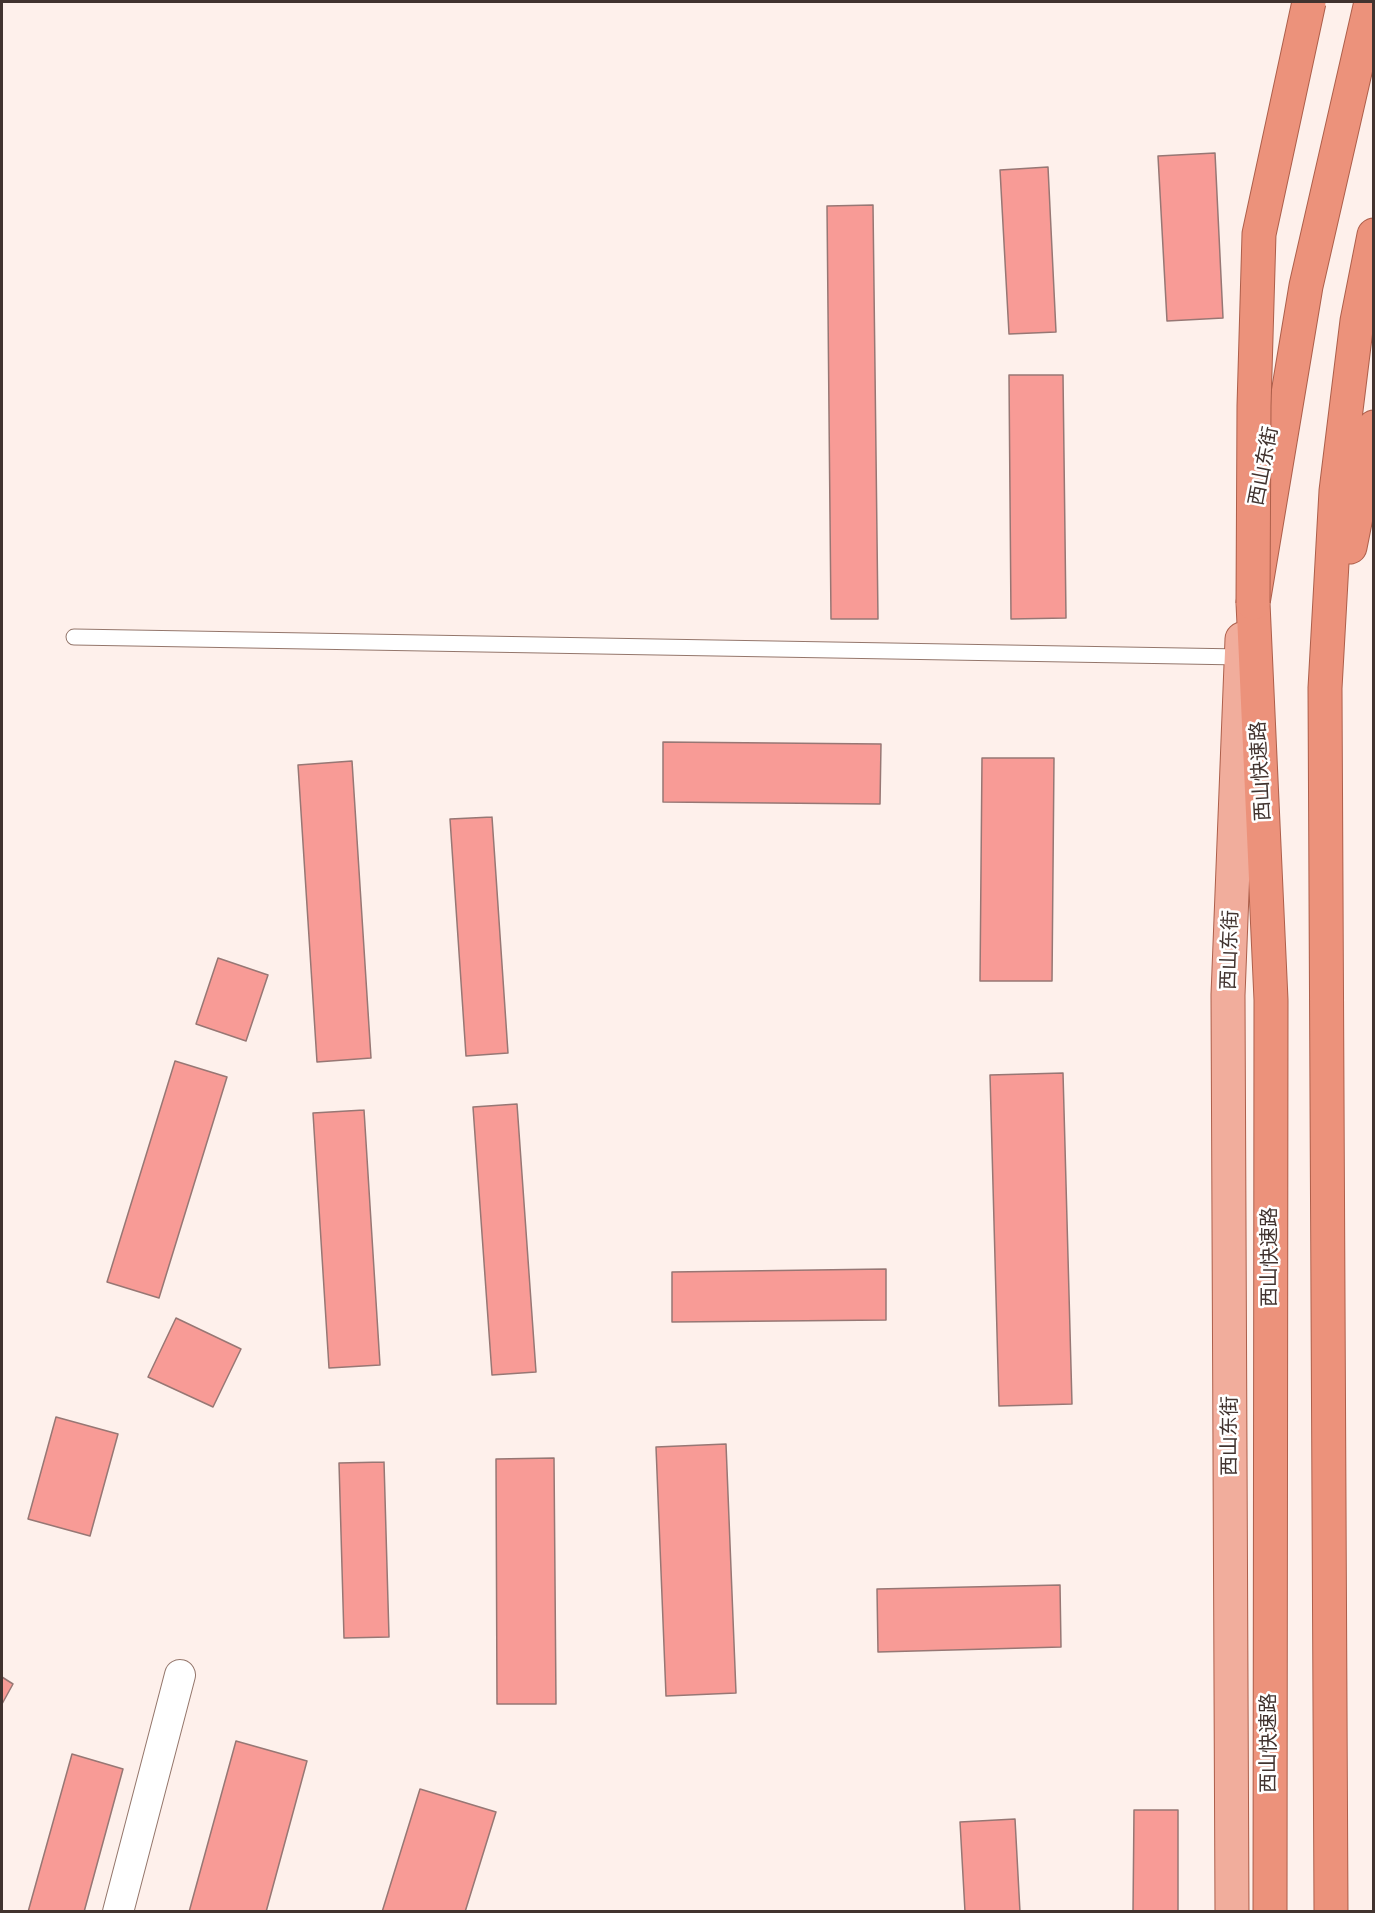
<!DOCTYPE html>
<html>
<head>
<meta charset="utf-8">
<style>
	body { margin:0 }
	#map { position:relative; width:1375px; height:1913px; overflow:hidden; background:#fef0eb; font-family:"Roboto Serif",serif }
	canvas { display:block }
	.frame { position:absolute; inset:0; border:3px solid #41332f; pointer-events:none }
</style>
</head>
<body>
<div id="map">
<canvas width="1375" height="1913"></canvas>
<div class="frame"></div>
</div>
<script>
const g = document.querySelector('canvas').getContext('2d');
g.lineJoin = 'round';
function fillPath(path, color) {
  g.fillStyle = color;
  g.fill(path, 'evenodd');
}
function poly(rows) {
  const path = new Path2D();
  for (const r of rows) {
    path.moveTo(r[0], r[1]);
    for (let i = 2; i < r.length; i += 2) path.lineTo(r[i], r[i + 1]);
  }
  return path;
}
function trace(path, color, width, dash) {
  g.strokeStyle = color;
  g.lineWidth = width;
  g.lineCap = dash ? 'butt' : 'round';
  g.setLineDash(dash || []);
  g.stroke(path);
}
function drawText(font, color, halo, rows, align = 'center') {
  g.font = font + ' "Roboto Serif","Noto Sans SC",serif';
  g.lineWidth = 5;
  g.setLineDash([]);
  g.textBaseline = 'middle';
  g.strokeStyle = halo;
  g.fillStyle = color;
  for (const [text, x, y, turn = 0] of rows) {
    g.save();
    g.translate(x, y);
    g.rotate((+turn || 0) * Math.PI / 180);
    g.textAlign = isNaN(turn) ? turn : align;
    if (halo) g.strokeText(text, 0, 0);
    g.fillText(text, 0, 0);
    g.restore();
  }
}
const building = poly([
	[1215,153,1223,318,1167,321,1158,156,1215,153],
	[1048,167,1056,332,1009,334,1000,170,1048,167],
	[873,205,878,619,831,619,827,206,873,205],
	[1009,375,1063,375,1066,618,1011,619,1009,375],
	[663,742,881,744,880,804,663,802,663,742],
	[982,758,1054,758,1052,981,980,981,982,758],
	[352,761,371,1058,317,1062,298,765,352,761],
	[492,817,508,1053,466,1056,450,819,492,817],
	[218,958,268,975,246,1041,196,1024,218,958],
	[175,1061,227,1077,159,1298,107,1282,175,1061],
	[1063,1073,1072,1404,999,1406,990,1075,1063,1073],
	[517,1104,536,1372,492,1375,473,1107,517,1104],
	[364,1110,380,1365,329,1368,313,1113,364,1110],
	[886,1269,886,1320,672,1322,672,1272,886,1269],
	[176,1318,241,1349,213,1407,148,1377,176,1318],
	[56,1417,118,1434,90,1536,28,1519,56,1417],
	[726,1444,736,1693,666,1696,656,1447,726,1444],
	[554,1458,556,1704,497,1704,496,1459,554,1458],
	[384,1462,389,1637,344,1638,339,1463,384,1462],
	[1060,1585,1061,1647,878,1652,877,1589,1060,1585],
	[2,1677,13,1684,2,1704,2,1677],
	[236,1741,307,1761,266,1912,189,1912,236,1741],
	[72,1754,123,1769,84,1912,28,1912,72,1754],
	[420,1789,496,1812,465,1912,382,1912,420,1789],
	[1134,1810,1178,1810,1178,1912,1133,1912,1134,1810],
	[1015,1819,1020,1912,965,1912,960,1822,1015,1819]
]);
const service = poly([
	[74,637,1241,657]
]);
const minor = poly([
	[118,1912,180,1675]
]);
const primary = poly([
	[1232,1912,1228,995,1242,639]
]);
const trunk = poly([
	[1350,547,1374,427],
	[1270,1912,1271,1000,1253,603,1306,286,1371,2],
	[1331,1912,1325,688,1336,491,1357,321,1374,235]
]);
const trunkBridge = poly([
	[1253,603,1254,406,1259,234,1309,2]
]);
const streetNames = [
	["西山东街",1264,466,-79],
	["西山快速路",1261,771,-93],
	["西山东街",1230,950,-88],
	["西山快速路",1270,1257,-90],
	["西山东街",1230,1436,-90],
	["西山快速路",1269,1743,-90]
];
fillPath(building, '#f89b96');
trace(building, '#977774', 1.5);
trace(service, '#94766b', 17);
trace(minor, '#94766b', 32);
trace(primary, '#ad5f4b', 35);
trace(trunk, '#ad5f4b', 35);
trace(service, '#fff', 15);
trace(minor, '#fff', 30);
trace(primary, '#f1ad9c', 33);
trace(trunk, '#ec927b', 33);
trace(trunkBridge, '#ad5f4b', 35, []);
trace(trunkBridge, '#ec927b', 33);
drawText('20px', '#41332f', '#fff', streetNames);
</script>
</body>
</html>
